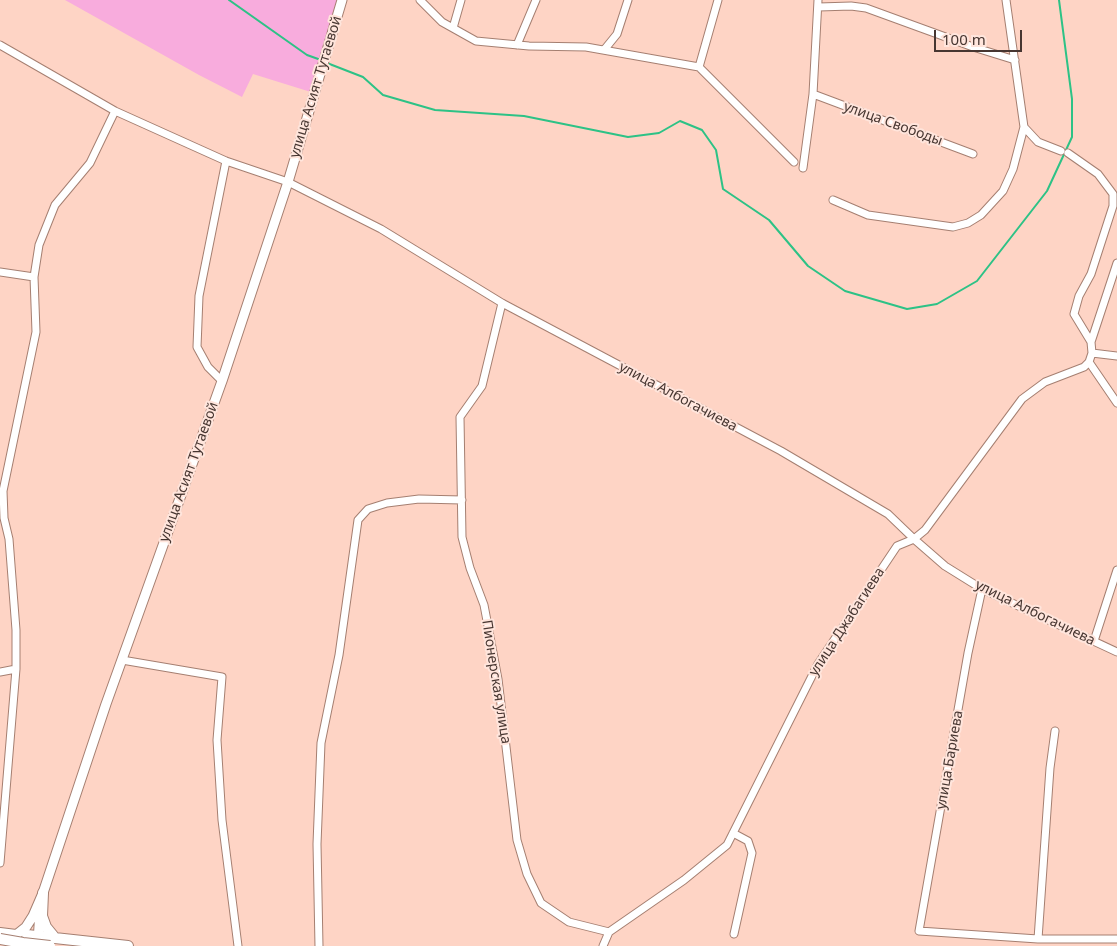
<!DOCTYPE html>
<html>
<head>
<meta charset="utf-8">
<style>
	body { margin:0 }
	#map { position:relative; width:1117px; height:946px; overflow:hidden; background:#fed4c5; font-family:"Noto Sans",sans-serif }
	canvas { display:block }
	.scale { position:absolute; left:934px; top:30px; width:88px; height:22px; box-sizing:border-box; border:2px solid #473631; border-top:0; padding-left:6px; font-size:15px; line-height:18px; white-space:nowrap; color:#473631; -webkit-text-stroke:4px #ffe5dc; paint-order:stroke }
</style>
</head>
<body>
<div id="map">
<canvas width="1117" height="946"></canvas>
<div class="scale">100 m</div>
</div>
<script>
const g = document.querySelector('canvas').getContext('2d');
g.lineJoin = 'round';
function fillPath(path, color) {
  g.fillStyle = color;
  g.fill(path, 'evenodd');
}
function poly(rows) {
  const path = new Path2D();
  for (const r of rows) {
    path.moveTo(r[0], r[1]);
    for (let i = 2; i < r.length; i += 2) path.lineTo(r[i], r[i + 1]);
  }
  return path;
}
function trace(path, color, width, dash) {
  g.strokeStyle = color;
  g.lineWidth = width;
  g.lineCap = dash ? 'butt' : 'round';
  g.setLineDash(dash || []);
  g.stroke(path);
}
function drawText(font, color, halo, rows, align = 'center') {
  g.font = font + ' "Noto Sans",sans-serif';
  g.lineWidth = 4;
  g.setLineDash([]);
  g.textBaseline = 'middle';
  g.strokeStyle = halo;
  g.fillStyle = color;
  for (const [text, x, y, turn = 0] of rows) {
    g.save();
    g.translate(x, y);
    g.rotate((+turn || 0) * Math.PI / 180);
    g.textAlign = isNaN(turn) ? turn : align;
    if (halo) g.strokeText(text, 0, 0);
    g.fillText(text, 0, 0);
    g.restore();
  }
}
const green = poly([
	[65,0,342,0,314,93,253,74,242,97,199,75]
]);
const stream = poly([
	[229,0,307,55,321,60],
	[327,63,363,77,383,95,435,110,524,116,628,137,659,133,680,121,702,130,716,150,723,189,769,220,808,266,845,291,907,309,937,304,977,281,1047,191,1072,137,1072,99,1059,0]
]);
const minor = poly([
	[420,0,442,22,476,41,529,46,586,47,699,67,794,162],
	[1006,0,1024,127,1038,142,1061,151],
	[819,7,851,6,866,8,973,47,1015,60],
	[453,28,461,0],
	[0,45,115,111,226,161,288,182,381,229,502,303,781,451,888,514,914,539,945,566,982,589,1117,652],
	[517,45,536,0],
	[604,50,617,34,628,0],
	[699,67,718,0],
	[813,94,973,154],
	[803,168,813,94,818,0],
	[833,200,868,215,953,227,968,223,981,215,1003,191,1013,169,1024,127],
	[0,272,34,277],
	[502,303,482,386,460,417,462,537,470,568,484,605,498,679,517,840,527,874,541,903,569,922,609,932],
	[1091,342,1117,263],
	[1092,353,1117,356],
	[1089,362,1117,403],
	[222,381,208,367,197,347,199,296,226,161],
	[982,589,968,653,919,931,1038,939,1117,939],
	[1094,641,1117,570],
	[122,660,222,677,217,740,222,820,238,946],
	[0,672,16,669],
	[733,833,748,841,752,853,734,934],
	[0,863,16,669,16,630,9,539,4,518,3,491,36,332,34,277,39,245,55,205,90,163,115,111],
	[1038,939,1050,768,1055,731],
	[319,946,317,844,321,743,339,655,358,520,368,509,387,503,419,499,462,500],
	[603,946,609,932,684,880,727,845,818,664,897,546,914,539,925,530,1022,399,1045,382,1084,367,1089,362,1092,353,1091,342,1074,314,1079,296,1091,274,1113,206,1113,194,1098,174,1068,153]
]);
const major = poly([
	[16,935,26,927,33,916,43,893,106,704,222,381,288,182,342,0],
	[38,942,40,910]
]);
const highway = poly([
	[43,893,42,916,46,927,55,938],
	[0,933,16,935],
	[27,935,128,946]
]);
const highwayBridge = poly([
	[0,939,23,943,50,946]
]);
const streetNames = [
	["улица Асият Тутаевой",316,87,-73],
	["улица Свободы",893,124,20],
	["улица Албогачиева",678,397,28],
	["улица Асият Тутаевой",189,472,-70],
	["улица Албогачиева",1035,613,26],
	["улица Джабагиева",847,622,-57],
	["Пионерская улица",496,682,81],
	["улица Бариева",950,760,-80]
];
fillPath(green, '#f8acdd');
trace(stream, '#2dc286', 2);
trace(minor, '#a57f71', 9);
trace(major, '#a57f71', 11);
trace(highway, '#a57f71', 12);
trace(minor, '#fff', 7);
trace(major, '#fff', 9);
trace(highway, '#fff', 10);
trace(highwayBridge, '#a57f71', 12, []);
trace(highwayBridge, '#fff', 10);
drawText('14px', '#473631', '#ffe5dc', streetNames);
</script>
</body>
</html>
